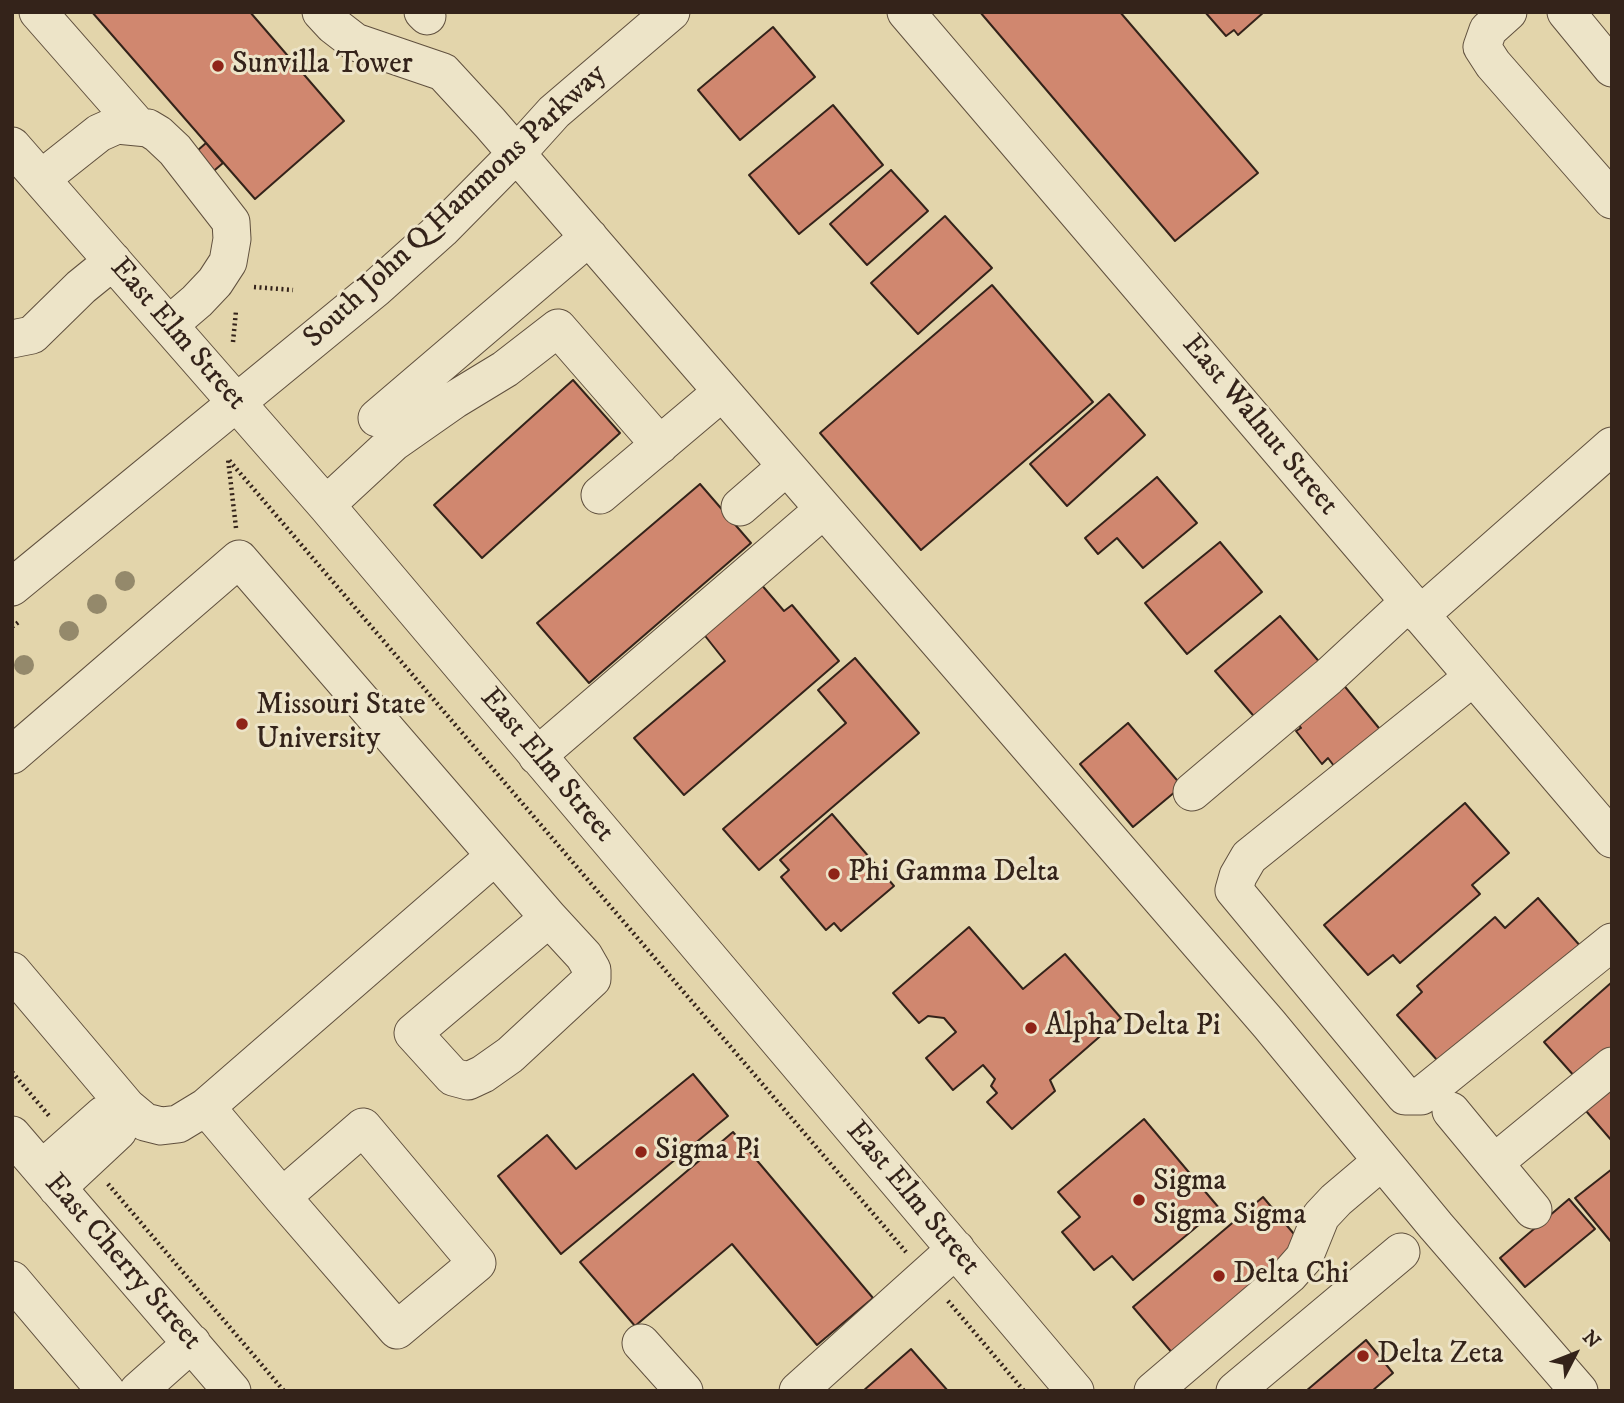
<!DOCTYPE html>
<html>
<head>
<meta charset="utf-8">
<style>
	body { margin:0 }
	#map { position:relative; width:1624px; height:1403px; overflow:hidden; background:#e3d5ab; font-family:"IM FELL DW Pica",serif }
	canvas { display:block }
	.frame { position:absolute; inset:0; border:14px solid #34231a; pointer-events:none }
	.north { position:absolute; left:1540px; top:1319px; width:70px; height:70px; -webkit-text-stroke:5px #ede4c8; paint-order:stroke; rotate:48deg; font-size:19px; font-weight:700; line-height:28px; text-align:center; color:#34231a }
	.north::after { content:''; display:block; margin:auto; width:24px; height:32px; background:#34231a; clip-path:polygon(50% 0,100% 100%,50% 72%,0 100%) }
</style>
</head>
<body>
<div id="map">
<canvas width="1624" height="1403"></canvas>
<div class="frame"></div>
<div class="north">N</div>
</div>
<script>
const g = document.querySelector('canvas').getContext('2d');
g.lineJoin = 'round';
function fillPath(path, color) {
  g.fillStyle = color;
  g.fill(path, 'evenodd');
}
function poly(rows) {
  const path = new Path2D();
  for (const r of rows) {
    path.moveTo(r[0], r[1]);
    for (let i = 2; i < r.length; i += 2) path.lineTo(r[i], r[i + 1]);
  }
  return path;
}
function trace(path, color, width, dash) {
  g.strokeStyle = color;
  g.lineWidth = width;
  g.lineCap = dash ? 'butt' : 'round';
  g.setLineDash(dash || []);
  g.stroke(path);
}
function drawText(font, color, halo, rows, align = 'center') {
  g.font = font + ' "IM FELL DW Pica",serif';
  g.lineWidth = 6;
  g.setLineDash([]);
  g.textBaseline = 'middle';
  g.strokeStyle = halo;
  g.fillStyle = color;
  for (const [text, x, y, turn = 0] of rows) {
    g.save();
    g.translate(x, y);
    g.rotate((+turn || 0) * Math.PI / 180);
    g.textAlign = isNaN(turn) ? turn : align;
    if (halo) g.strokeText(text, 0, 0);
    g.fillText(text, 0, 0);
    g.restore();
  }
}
const building = poly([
	[92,12,250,12,344,121,255,199,92,12],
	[980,12,1120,12,1258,173,1175,241,980,12],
	[1205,12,1264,12,1238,35,1234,30,1226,36,1205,12],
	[773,27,815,77,740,140,698,90,773,27],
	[833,105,883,165,799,234,749,175,833,105],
	[206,143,223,163,188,193,171,174,206,143],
	[891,170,928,211,867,265,830,224,891,170],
	[945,216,992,268,918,334,871,283,945,216],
	[992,285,1093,402,921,550,820,433,992,285],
	[573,380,620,433,482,558,434,505,573,380],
	[1109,394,1145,435,1067,506,1030,464,1109,394],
	[1157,477,1197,523,1143,568,1117,538,1098,554,1085,538,1157,477],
	[700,484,751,543,589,683,537,623,700,484],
	[1220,542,1262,592,1187,654,1145,603,1220,542],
	[760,583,784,611,792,605,839,661,684,795,634,738,725,661,702,632,760,583],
	[1280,616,1328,672,1258,721,1215,671,1280,616],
	[855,658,919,733,759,870,723,829,846,723,818,690,855,658],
	[1337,677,1383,733,1337,770,1328,758,1322,764,1296,731,1301,728,1290,715,1337,677],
	[1128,723,1182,786,1133,827,1080,764,1128,723],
	[1465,803,1509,853,1472,885,1480,894,1400,963,1393,955,1368,975,1324,925,1465,803],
	[832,814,894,886,841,931,834,923,826,930,781,877,789,870,780,860,832,814],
	[1538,898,1582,948,1445,1069,1397,1015,1422,992,1417,986,1495,917,1505,928,1538,898],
	[969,927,1023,989,1065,954,1121,1018,1050,1080,1055,1091,1012,1129,987,1102,997,1093,991,1086,995,1079,983,1065,953,1090,926,1058,956,1032,944,1018,928,1016,919,1023,893,993,969,927],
	[1612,982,1612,1061,1583,1086,1544,1042,1612,982],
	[693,1074,728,1116,561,1254,498,1176,547,1135,576,1169,693,1074],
	[1612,1077,1612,1141,1580,1104,1612,1077],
	[1144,1119,1219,1208,1133,1280,1112,1256,1094,1270,1062,1232,1080,1217,1058,1192,1144,1119],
	[733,1132,873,1298,817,1345,732,1244,635,1326,580,1262,733,1132],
	[1612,1169,1612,1243,1575,1198,1612,1169],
	[1263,1197,1304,1246,1174,1355,1133,1307,1263,1197],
	[1569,1199,1595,1229,1525,1287,1500,1258,1569,1199],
	[1366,1340,1393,1373,1372,1391,1306,1391,1366,1340],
	[911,1349,948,1391,863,1391,911,1349]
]);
const path = poly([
	[254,287,293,290],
	[233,342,236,311],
	[236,528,228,459,906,1252],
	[12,627,20,621],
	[12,1072,50,1117],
	[108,1184,284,1391],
	[948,1301,1024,1391]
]);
const minor = poly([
	[38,12,138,126],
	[321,12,333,25,355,42,443,72,490,123,1269,1024,1436,1226,1579,1391],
	[423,12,427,16],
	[906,12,1612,839],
	[1508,12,1488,30,1482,47,1493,64,1612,200],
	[1566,12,1612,68],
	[12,146,326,505,1075,1391],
	[41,179,99,133,117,125,148,128,158,134,175,150,231,222,232,239,228,262,215,282,197,301,169,325],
	[12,339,32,335,81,287,113,261],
	[377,418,589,237],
	[600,495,722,392],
	[326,505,394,442,454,400,505,369,558,328,660,445],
	[740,507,786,467],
	[12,587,375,289,442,229,517,153,554,112,671,12],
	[1420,615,1612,446],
	[1473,677,1249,857,1238,876,1234,890,1405,1096,1421,1096,1612,942],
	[12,755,239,559,549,918],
	[537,756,823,510],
	[1192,792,1328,677,1409,602],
	[549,918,584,956,592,970,592,979,510,1055,483,1074,468,1081,453,1077,413,1033,549,918],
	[12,971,127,1107,145,1122,161,1126,178,1124,206,1107,495,856],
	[206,1107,282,1197,397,1330,477,1263,363,1127,282,1197],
	[1451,1111,1494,1163],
	[12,1135,232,1391],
	[42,1169,103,1115,127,1107,118,1131,57,1188],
	[1533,1210,1494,1163,1612,1066],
	[12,1280,106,1391],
	[641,1343,684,1391],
	[138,1391,192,1343],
	[798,1391,956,1249],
	[1153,1391,1289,1275,1304,1258,1321,1216,1336,1200,1382,1161],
	[1235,1391,1401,1252]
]);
const trees = [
	[125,581],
	[97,604],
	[69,631],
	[24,665]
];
const markers = [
	[218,66,7,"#8f2418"],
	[242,724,7,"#8f2418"],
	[834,874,7,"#8f2418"],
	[1031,1028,7,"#8f2418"],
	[641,1152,7,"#8f2418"],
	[1139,1200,7,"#8f2418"],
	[1219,1276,7,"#8f2418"],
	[1363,1356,7,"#8f2418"]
];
const poiNames = [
	["Sunvilla Tower",232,66],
	["Missouri State",256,707],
	["University",256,741],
	["Phi Gamma Delta",848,874],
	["Alpha Delta Pi",1045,1028],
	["Sigma Pi",655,1152],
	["Sigma",1153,1183],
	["Sigma Sigma",1153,1217],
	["Delta Chi",1233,1276],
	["Delta Zeta",1377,1356]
];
const streetNames = [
	["South John Q Hammons Parkway",456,207,-43],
	["East Elm Street",177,335,49],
	["East Walnut Street",1259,426,50],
	["East Elm Street",546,766,50],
	["East Elm Street",912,1199,50],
	["East Cherry Street",122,1263,49]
];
fillPath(building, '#d0876f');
trace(building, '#34231a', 2);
trace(minor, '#60503e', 39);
trace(path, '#34231a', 4.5, [2, 3.5]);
trace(minor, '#ede4c8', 37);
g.fillStyle = '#94896b';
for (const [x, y] of trees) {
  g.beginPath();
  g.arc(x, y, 10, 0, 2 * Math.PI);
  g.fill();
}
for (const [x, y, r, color] of markers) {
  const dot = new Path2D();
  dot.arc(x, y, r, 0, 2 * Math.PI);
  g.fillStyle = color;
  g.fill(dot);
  trace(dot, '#ede4c8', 2.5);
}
drawText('30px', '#34231a', '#ede4c8', poiNames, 'left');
drawText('30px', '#34231a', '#ede4c8', streetNames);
</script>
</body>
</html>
